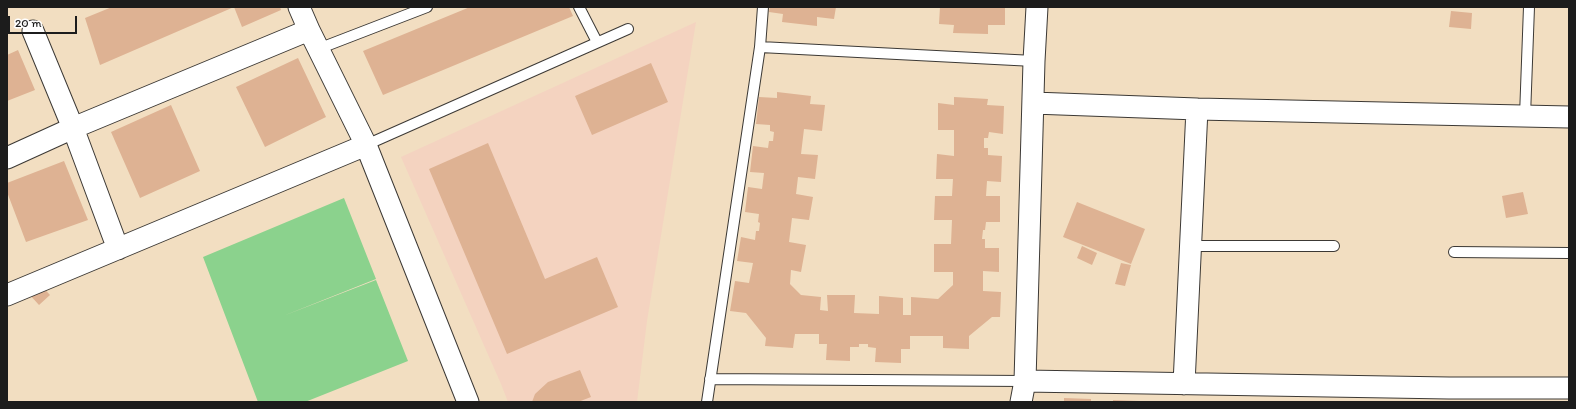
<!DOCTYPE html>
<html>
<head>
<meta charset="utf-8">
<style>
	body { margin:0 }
	#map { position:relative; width:1576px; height:409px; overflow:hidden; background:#f2dec1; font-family:Itim,sans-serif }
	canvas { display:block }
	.frame { position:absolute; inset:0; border:8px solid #1c1c1c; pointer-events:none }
	.scale { position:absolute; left:8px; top:16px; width:69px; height:18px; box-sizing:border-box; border:2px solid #1c1c1c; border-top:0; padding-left:5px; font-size:12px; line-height:14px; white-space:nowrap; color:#1c1c1c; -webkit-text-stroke:3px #fff; paint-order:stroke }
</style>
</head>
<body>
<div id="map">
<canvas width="1576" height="409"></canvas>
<div class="frame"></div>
<div class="scale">20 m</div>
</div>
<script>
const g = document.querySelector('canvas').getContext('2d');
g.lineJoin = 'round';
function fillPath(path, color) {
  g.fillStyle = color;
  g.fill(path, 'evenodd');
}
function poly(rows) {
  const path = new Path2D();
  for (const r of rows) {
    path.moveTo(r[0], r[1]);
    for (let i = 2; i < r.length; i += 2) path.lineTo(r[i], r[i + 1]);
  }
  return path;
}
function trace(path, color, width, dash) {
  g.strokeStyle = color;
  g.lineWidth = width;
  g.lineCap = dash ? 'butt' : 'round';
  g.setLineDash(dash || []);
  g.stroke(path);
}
const built = poly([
	[696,22,647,321,637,402,508,402,501,384,401,157]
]);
const green = poly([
	[344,198,376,279,283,316,376,280,408,361,305,402,258,402,203,257]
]);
const building = poly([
	[112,7,280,7,281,10,242,27,234,7,100,65,85,18],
	[470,7,569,7,573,16,383,95,363,51],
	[770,7,836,7,834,19,817,17,817,26,782,22,783,14,769,12],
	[940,7,1005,7,1005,25,988,25,988,34,953,33,954,25,939,24],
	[1451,11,1472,13,1471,29,1449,27],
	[18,50,35,90,7,101,7,55],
	[298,58,326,117,265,147,236,87],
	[651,63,668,102,592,135,575,96],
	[777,92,811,96,810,104,825,105,822,131,804,129,801,154,818,155,815,179,798,177,796,194,813,197,809,220,792,218,789,242,806,245,801,272,791,270,790,284,801,295,821,297,820,310,828,311,827,295,855,295,854,313,879,314,879,296,903,298,903,315,911,315,911,297,938,299,953,285,953,272,934,272,934,244,951,244,952,220,934,220,935,196,952,196,953,179,936,179,937,154,954,156,954,130,938,130,938,103,954,105,954,97,988,99,987,105,1004,106,1003,134,989,132,988,138,984,138,984,148,988,148,988,155,1002,156,1001,182,987,181,986,196,1000,196,1000,222,986,222,985,230,983,230,982,239,985,239,985,248,999,248,999,272,983,271,983,291,1001,292,1000,317,992,317,969,336,969,349,943,348,943,336,910,336,910,349,901,349,901,363,875,362,876,348,868,347,868,344,859,344,859,347,850,347,850,361,826,360,827,344,819,344,819,334,795,334,793,348,765,346,766,338,746,313,730,311,735,281,749,283,753,263,737,261,741,237,755,240,756,231,759,231,760,223,758,222,759,214,745,212,748,187,762,189,764,173,750,172,753,146,768,148,769,141,773,141,774,132,770,131,770,125,756,124,759,97,777,98],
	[171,105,200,171,140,198,111,132],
	[488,143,545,279,597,257,618,307,507,354,429,169],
	[64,161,88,220,26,242,7,192,7,183],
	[1523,192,1528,214,1506,218,1502,196],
	[1077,202,1145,229,1131,264,1063,237],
	[1082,246,1097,253,1092,265,1077,258],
	[1121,263,1131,265,1125,286,1115,284],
	[40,284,50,295,39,305,29,294],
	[580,370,591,397,578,402,532,402,535,394,548,382],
	[1064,398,1091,399,1091,402,1064,402],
	[1113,400,1140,401,1140,402,1113,402]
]);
const lane = poly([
	[579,7,597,42],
	[760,47,1034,61],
	[318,49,427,7],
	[1525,116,1529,7],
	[366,145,628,29],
	[1190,246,1334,246],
	[1454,252,1569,253],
	[710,379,1025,381],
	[707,402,760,47,763,7]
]);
const street = poly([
	[299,7,309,30,366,145,468,402],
	[33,31,73,128,118,249],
	[1033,103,1197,109,1184,384],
	[1197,109,1569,117],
	[7,158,73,128,309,30],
	[7,295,366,145],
	[1025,381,1449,388,1569,388],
	[1021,402,1025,381,1034,61,1037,7]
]);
fillPath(built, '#f4d3c0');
fillPath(green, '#8bd28d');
fillPath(building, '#deb293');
trace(lane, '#3c3935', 12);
trace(street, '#3c3935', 23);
trace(lane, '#fff', 10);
trace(street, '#fff', 21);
</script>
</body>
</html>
